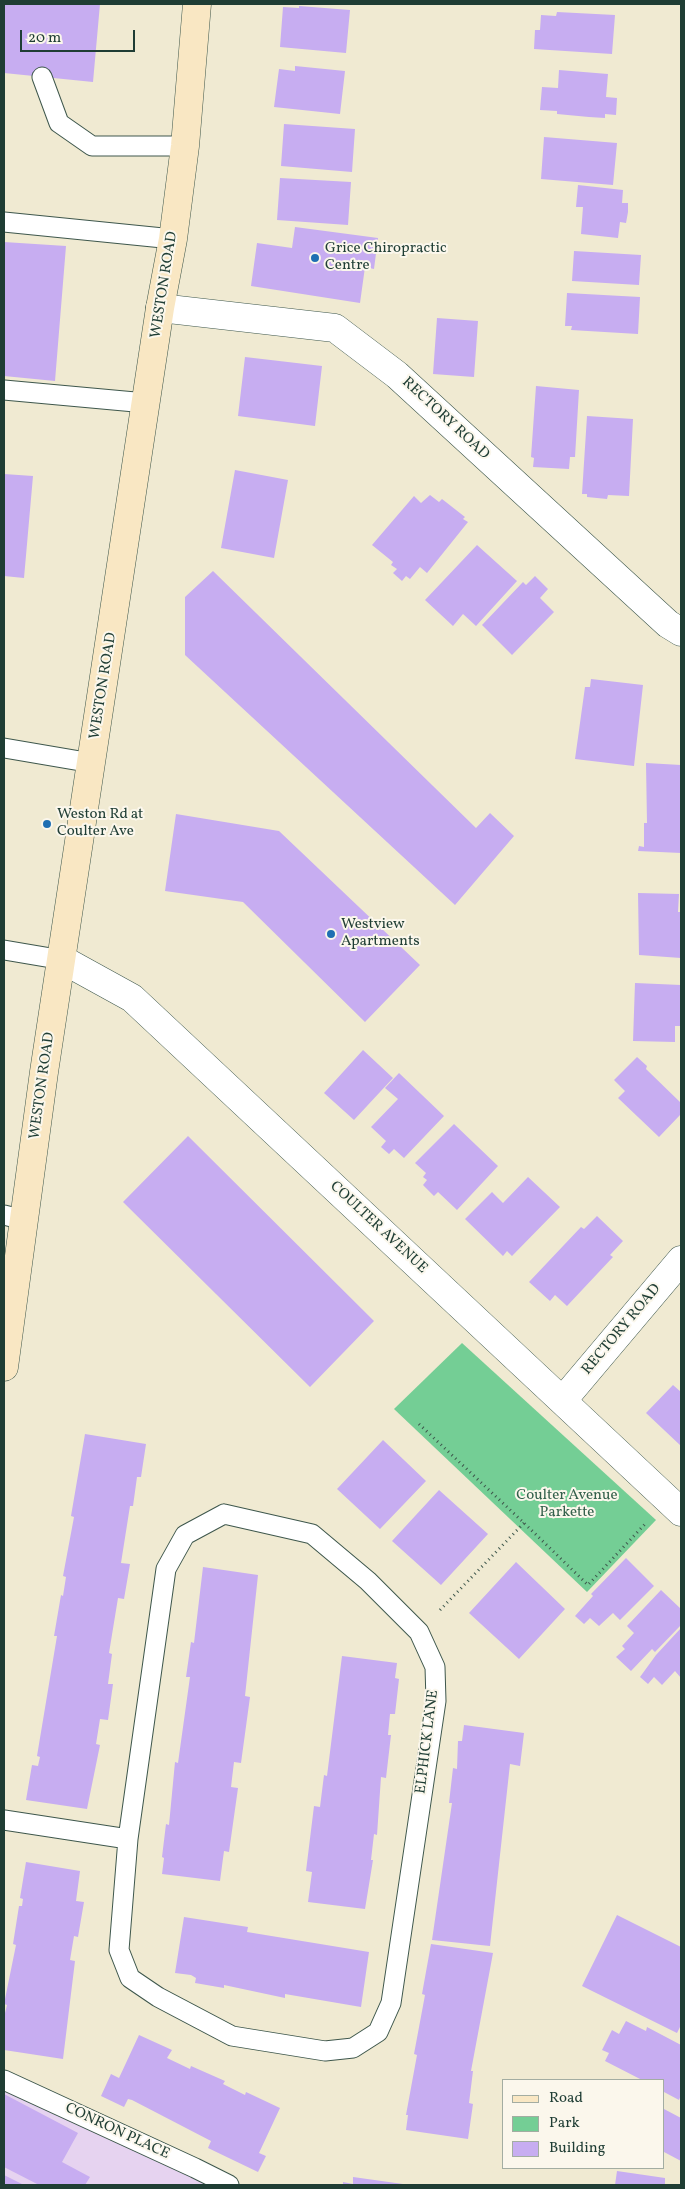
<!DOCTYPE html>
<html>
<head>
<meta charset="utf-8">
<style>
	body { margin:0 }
	#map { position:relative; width:685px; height:2189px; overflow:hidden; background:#f0ead2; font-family:Vollkorn,serif }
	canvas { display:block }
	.frame { position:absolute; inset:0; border:5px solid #1f3d34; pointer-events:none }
	.legend { position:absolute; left:502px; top:2079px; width:162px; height:90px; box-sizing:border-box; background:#fbf7ec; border:1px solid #a3ada2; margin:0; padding:6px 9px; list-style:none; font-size:15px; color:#1f3d34 }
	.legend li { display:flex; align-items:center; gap:10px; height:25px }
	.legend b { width:25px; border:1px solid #a3ada2 }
	.scale { position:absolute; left:20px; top:30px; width:115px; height:22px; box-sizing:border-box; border:2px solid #1f3d34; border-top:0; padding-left:6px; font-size:15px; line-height:18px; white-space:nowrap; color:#1f3d34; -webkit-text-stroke:4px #fbf7ec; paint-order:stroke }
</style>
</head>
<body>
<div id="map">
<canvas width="685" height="2189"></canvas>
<div class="frame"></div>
<ul class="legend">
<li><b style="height:6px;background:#f9e7c3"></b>Road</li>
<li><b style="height:14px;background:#74ce95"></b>Park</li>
<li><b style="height:14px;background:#c7adf1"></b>Building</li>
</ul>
<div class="scale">20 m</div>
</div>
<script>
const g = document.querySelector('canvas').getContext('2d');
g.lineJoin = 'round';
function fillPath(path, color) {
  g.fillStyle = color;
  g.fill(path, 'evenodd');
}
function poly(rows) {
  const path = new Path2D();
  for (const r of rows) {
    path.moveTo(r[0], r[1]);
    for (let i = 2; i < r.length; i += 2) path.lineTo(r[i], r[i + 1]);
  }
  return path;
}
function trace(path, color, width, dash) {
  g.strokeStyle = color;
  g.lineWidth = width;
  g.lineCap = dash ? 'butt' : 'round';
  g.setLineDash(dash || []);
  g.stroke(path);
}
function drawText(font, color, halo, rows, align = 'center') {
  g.font = font + ' Vollkorn,serif';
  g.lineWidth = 4;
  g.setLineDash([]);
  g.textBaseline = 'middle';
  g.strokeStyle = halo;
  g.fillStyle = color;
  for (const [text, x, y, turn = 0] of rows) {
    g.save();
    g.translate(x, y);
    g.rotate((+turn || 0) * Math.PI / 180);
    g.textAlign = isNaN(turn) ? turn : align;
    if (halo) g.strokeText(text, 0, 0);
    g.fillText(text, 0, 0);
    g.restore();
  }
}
const built = poly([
	[4,2072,213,2185,4,2185]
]);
const green = poly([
	[462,1343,656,1520,587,1592,394,1409]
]);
const building = poly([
	[4,4,100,4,93,82,4,73],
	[299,6,350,10,346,53,280,47,283,7,299,8],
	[557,12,615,15,612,54,534,49,535,30,540,30,541,15,556,16],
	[295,66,345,71,340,114,274,107,279,69,295,71],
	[559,70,608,74,606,97,617,98,616,115,605,114,605,118,589,117,557,114,557,111,540,110,542,87,558,88],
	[284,124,355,129,352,172,281,166],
	[544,137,617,143,613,185,541,179],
	[280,178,351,182,348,225,277,220],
	[578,185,623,190,622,203,628,203,628,212,626,223,620,222,618,238,581,234,583,207,576,207],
	[295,227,378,238,374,269,365,267,360,303,251,286,257,243,292,248],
	[4,242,66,246,55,381,4,376],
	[574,251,641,255,639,285,572,281],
	[567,293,640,297,638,334,571,330,572,326,565,326],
	[437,318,478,321,474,377,433,374],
	[245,357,322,366,315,426,238,416],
	[536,386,579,390,575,457,570,457,569,469,533,467,534,458,531,457],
	[587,416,633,419,629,496,608,495,607,499,587,497,587,494,582,494],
	[235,470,288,480,274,558,221,548],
	[4,474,33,476,24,578,4,576],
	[430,495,439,502,442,499,465,517,463,519,468,522,427,573,420,567,410,579,406,576,402,581,393,573,397,569,391,565,393,562,372,545,414,496,421,503],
	[477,545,517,581,476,626,463,614,453,626,425,600],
	[213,571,476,828,490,813,514,836,455,905,185,655,185,597],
	[535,576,548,589,540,598,554,612,512,655,482,625,523,582,526,585],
	[591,679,643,685,634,766,575,759,585,687,590,687],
	[646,763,681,765,681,853,638,851,639,846,644,847,644,823,647,823],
	[176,814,279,831,420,965,365,1022,243,902,165,891],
	[638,893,679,894,678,912,681,912,681,958,639,955],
	[635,983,681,985,681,1026,675,1026,675,1042,633,1041],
	[363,1050,393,1078,354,1120,324,1093],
	[637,1057,647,1066,646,1069,681,1103,681,1114,659,1137,618,1098,625,1091,614,1080],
	[399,1073,444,1116,404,1158,394,1149,389,1154,381,1147,386,1141,371,1127,398,1099,385,1088],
	[454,1124,498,1166,457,1210,438,1192,434,1196,423,1185,427,1180,423,1177,426,1173,415,1163],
	[188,1136,374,1321,310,1387,123,1202],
	[528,1177,560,1207,512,1256,507,1251,503,1256,465,1219,492,1192,503,1203],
	[597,1216,623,1241,610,1255,613,1257,567,1306,555,1295,550,1301,529,1282,581,1227,584,1229],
	[673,1385,681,1392,681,1446,646,1413],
	[85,1434,146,1444,141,1477,137,1477,133,1506,130,1506,121,1563,130,1564,124,1599,118,1598,109,1653,112,1654,108,1684,113,1684,108,1720,100,1719,96,1744,100,1745,87,1809,26,1800,32,1765,38,1766,40,1757,37,1756,57,1636,54,1636,61,1595,63,1596,66,1577,63,1576,74,1517,71,1516],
	[383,1440,426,1481,380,1529,337,1489],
	[439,1490,488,1534,441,1585,392,1541],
	[626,1558,654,1586,620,1620,613,1613,599,1626,590,1618,584,1624,575,1616,593,1596,591,1594],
	[516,1562,565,1609,519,1659,469,1613],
	[203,1567,258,1575,245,1696,250,1697,241,1763,234,1762,231,1787,238,1788,229,1852,224,1851,220,1881,162,1874,164,1858,162,1857,166,1824,169,1825,175,1762,178,1763,190,1677,186,1677,191,1642,194,1643],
	[661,1590,681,1609,681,1625,655,1652,652,1649,631,1671,616,1657,625,1649,622,1646,634,1633,627,1626],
	[681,1628,681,1678,675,1671,662,1685,654,1677,648,1684,640,1677,656,1655],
	[342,1656,397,1663,395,1678,399,1679,395,1714,390,1714,388,1735,391,1735,386,1778,381,1777,377,1835,374,1834,371,1860,373,1860,365,1909,308,1902,312,1872,306,1871,314,1806,320,1807,324,1775,327,1776],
	[464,1725,524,1733,520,1766,510,1764,490,1946,432,1940,452,1803,449,1803,453,1768,457,1769,458,1741,462,1741],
	[26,1862,80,1871,76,1901,84,1902,78,1937,74,1936,70,1960,75,1961,63,2059,4,2050,4,2013,5,2013,7,2005,4,2004,16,1945,13,1944,19,1906,22,1906,23,1899,20,1898],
	[617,1915,681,1947,681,2025,677,2033,582,1986],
	[184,1917,248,1927,247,1932,369,1952,361,2007,285,1994,285,1998,224,1985,224,1988,195,1983,196,1978,191,1975,175,1973],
	[431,1944,493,1953,471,2071,473,2071,469,2103,473,2104,468,2139,406,2130,408,2115,406,2115,417,2055,414,2054,425,1995,422,1994],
	[626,2021,646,2031,647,2027,681,2045,681,2095,679,2100,664,2092,664,2080,642,2080,605,2061,609,2053,602,2050,612,2030,619,2034],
	[139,2035,172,2050,167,2058,190,2069,191,2066,225,2081,223,2084,245,2095,246,2092,280,2108,259,2153,266,2156,258,2172,208,2148,211,2141,132,2100,128,2099,124,2107,101,2096,111,2074,119,2078],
	[4,2094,78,2133,62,2162,90,2177,85,2185,39,2185,4,2167],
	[664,2109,681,2118,681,2161,664,2152],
	[617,2171,665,2178,665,2185,615,2185],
	[4,2175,24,2185,4,2185],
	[353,2177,403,2184,403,2185,343,2185,343,2182,353,2184]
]);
const path = poly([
	[419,1424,524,1523,588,1585,645,1524],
	[440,1610,524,1523]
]);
const service = poly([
	[42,77,59,123,92,146,185,146],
	[4,222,173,239],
	[4,390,146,403],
	[4,748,92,763],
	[4,950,63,960],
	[4,1215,24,1220],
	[224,1514,312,1534,368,1581,419,1632,435,1667,436,1701,391,2003,378,2032,353,2048,325,2051,232,2036,158,1997,130,1978,119,1950,128,1839,166,1569,185,1535,224,1514],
	[4,1820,128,1839],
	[4,2080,195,2168,229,2185]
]);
const minor = poly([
	[160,308,335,328,397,375,668,624,681,632],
	[63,960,132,998,681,1512],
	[563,1400,681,1260]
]);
const secondary = poly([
	[4,1367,44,1072,160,308,173,239,185,146,197,4]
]);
const markers = [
	[315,258,5,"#1f6fb2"],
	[47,824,5,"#1f6fb2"],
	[331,934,5,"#1f6fb2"]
];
const poiNames = [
	["Grice Chiropractic",325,249],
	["Centre",325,266],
	["Weston Rd at",57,815],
	["Coulter Ave",57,832],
	["Westview",341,925],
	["Apartments",341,942]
];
const streetNames = [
	["WESTON ROAD",165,285,-81],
	["RECTORY ROAD",445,419,43],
	["WESTON ROAD",104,686,-81],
	["WESTON ROAD",43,1086,-82],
	["COULTER AVENUE",378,1228,43],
	["RECTORY ROAD",622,1330,-50],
	["ELPHICK LANE",428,1742,-83],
	["CONRON PLACE",117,2132,25]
];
const parkNames = [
	["Coulter Avenue",567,1496],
	["Parkette",567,1513]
];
fillPath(built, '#e6d3f0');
fillPath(green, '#74ce95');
fillPath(building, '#c7adf1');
trace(service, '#3e574c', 21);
trace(minor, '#3e574c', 29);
trace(secondary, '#3e574c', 29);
trace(path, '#3e574c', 3, [1, 4]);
trace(service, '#fff', 19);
trace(minor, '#fff', 28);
trace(secondary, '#f9e7c3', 28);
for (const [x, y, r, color] of markers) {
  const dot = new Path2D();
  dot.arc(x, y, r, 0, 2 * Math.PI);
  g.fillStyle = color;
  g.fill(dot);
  trace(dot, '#fbf7ec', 2);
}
drawText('15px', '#1f3d34', '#fbf7ec', poiNames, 'left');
drawText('15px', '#1f3d34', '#fbf7ec', streetNames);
drawText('15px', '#34614c', '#fbf7ec', parkNames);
</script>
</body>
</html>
